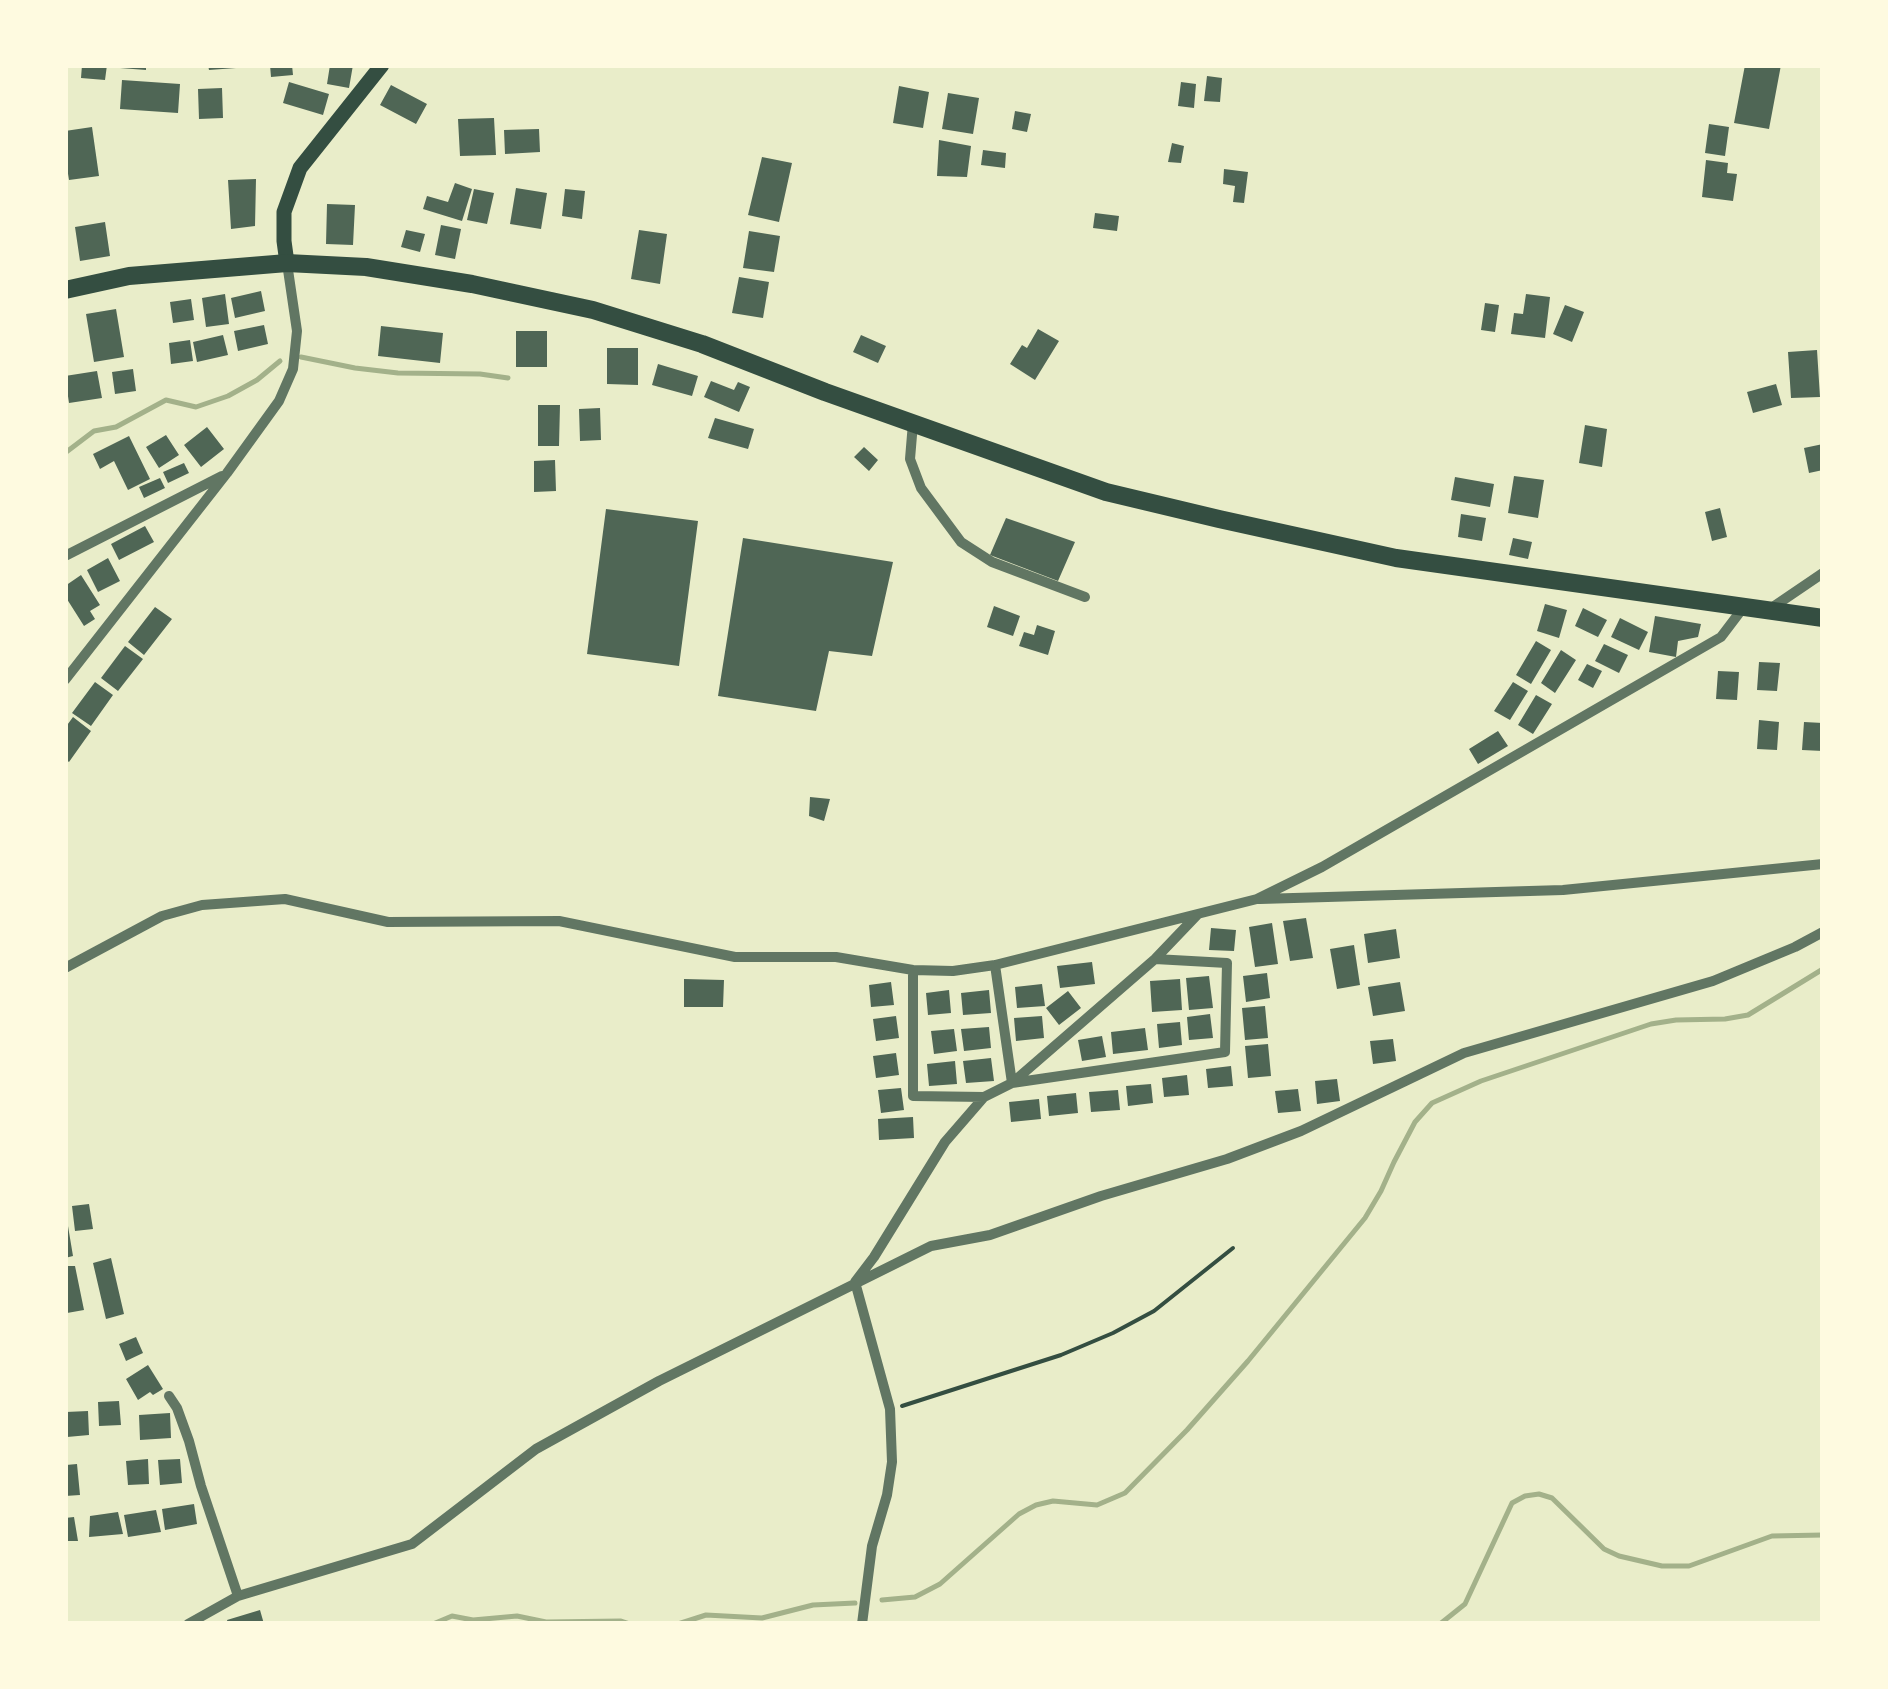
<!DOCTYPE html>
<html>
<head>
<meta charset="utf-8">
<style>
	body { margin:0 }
	#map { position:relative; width:1888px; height:1689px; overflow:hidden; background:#e9edc9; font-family:Literata,serif }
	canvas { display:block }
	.frame { position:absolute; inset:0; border:68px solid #fefae0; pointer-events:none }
</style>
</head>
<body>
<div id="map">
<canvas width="1888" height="1689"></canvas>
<div class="frame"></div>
</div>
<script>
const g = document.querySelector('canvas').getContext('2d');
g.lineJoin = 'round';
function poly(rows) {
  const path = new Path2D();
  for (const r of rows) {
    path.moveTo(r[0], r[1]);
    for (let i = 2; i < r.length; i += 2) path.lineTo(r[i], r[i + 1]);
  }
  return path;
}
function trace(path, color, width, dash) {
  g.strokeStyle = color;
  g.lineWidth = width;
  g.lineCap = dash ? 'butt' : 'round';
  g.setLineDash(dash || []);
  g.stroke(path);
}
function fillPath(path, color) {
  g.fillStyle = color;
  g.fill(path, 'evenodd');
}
const stream = poly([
	[301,357,355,368,398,373,480,374,508,378],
	[65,453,94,431,116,427,166,400,196,407,228,396,257,380,280,361],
	[882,1600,915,1597,940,1584,1019,1514,1036,1505,1053,1501,1097,1505,1125,1493,1187,1430,1248,1361,1365,1218,1381,1191,1394,1162,1415,1122,1432,1103,1481,1081,1651,1024,1676,1020,1725,1019,1748,1015,1823,969],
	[433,1624,452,1616,473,1620,517,1616,546,1622,621,1621,630,1624],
	[678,1624,706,1615,762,1618,813,1605,855,1603],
	[1440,1624,1465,1604,1512,1503,1525,1496,1539,1494,1552,1498,1604,1549,1619,1556,1662,1566,1689,1566,1772,1536,1823,1535]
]);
const building = poly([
	[82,65,107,65,105,80,81,78],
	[120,65,146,65,146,70,120,68],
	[208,65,236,65,236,68,209,70],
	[270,65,292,65,293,75,271,77],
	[330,65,353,65,349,88,327,84],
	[1745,65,1781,65,1769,129,1734,123],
	[1207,76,1222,78,1220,102,1204,101],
	[122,80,180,84,178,113,120,109],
	[289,82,329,94,323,115,283,103],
	[1181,82,1196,84,1194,108,1178,106],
	[391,85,427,104,416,124,380,105],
	[899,86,929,92,923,128,893,123],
	[222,88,223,118,199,119,198,89],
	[948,93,979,98,973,134,942,129],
	[1015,111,1031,114,1027,132,1012,129],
	[494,118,496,155,460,156,458,119],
	[1709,124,1729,127,1725,156,1705,153],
	[92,127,99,176,69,180,65,155,65,131],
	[539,129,540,152,505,154,504,130],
	[939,140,971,146,967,177,937,176],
	[1172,143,1184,146,1181,163,1168,162],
	[983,150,1006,153,1005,168,981,165],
	[762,157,792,163,779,222,748,215],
	[1706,160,1728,163,1727,173,1737,174,1733,201,1702,197],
	[1224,169,1248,172,1244,203,1233,202,1235,186,1223,184],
	[256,179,255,226,231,229,228,180],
	[455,183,472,189,462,221,423,209,427,196,448,202],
	[516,188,547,193,541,229,510,224],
	[474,189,494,193,487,224,467,220],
	[565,189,585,191,582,219,562,216],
	[327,204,355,205,353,245,326,244],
	[1095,213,1119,216,1117,231,1093,228],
	[105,222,110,256,80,261,75,227],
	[441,225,461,229,455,259,435,255],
	[406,230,425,234,420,252,401,247],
	[639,230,667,234,660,284,631,279],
	[749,231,780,236,774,272,743,268],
	[739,277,769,282,763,318,732,313],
	[261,291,265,311,235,318,231,298],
	[225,294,229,324,206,327,202,298],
	[1526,294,1550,297,1545,338,1511,334,1514,313,1523,314],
	[191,299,194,320,173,323,170,302],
	[1485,303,1499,305,1495,332,1481,330],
	[1565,305,1584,312,1572,342,1553,334],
	[116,309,124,357,94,362,86,314],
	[264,325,268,344,238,351,234,331],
	[381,326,443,333,440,363,378,356],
	[1038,329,1059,341,1035,380,1010,364,1022,345,1027,348],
	[516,331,547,331,547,367,516,367],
	[223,335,228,355,197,362,193,342],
	[861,335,886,346,878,363,853,352],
	[190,340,193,361,171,364,169,343],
	[607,348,638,348,638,385,607,384],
	[1817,350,1820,397,1791,398,1788,352],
	[658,364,698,376,692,396,652,385],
	[133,369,136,391,115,394,112,372],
	[97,371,102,398,69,403,65,376],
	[711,381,734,390,738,382,750,387,739,412,704,397],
	[1776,384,1782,405,1753,413,1747,392],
	[538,405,560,405,559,446,538,446],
	[600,408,601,440,580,441,579,409],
	[715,418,754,429,748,449,708,438],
	[1585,425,1607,429,1602,467,1579,463],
	[207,427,224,449,201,467,184,445],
	[166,435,179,455,159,468,146,447],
	[129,436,150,479,128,490,114,461,100,469,93,454],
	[1823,444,1823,470,1809,473,1804,448],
	[864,447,878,460,869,471,854,457],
	[555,460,556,491,534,492,534,461],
	[184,463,189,473,168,483,163,472],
	[1514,476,1544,480,1538,518,1508,513],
	[1455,477,1494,484,1490,507,1451,500],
	[160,478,165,488,144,498,139,487],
	[1720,508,1727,537,1712,541,1705,512],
	[606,509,698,521,679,666,587,654],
	[1461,514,1486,518,1482,541,1458,537],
	[1006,518,1075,542,1058,581,990,555],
	[145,526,154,542,119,560,111,544],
	[743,538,893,562,872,656,829,651,816,711,718,696],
	[1513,538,1532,542,1528,559,1509,555],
	[108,558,120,581,98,592,87,570],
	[81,575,100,605,90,611,95,619,84,626,65,596,65,586],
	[1545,604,1567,610,1559,638,1537,631],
	[994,606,1020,616,1013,636,987,627],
	[155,607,172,619,144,655,128,642],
	[1583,608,1607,620,1598,637,1575,626],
	[1655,616,1701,624,1698,637,1678,641,1676,657,1649,652],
	[1620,618,1648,632,1639,650,1611,637],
	[1037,625,1055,631,1048,655,1019,646,1024,632,1034,635],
	[1536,641,1551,650,1531,684,1516,675],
	[1604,644,1628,655,1619,673,1595,661],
	[125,646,143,659,118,691,101,678],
	[1561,650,1576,660,1555,693,1541,683],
	[1759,662,1780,663,1777,691,1757,690],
	[1587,664,1602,671,1593,688,1578,680],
	[1718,671,1739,672,1737,700,1716,699],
	[95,682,113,695,91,726,72,713],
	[1513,682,1528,691,1510,720,1494,711],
	[1536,695,1552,704,1533,734,1518,725],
	[73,717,91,731,69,762,65,759,65,728],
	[1759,720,1779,722,1777,750,1757,749],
	[1804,722,1823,723,1823,751,1802,750],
	[1498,731,1508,746,1478,764,1469,749],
	[810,797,830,799,824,821,809,816],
	[1306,918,1313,958,1290,961,1283,921],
	[1272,923,1278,964,1255,967,1249,927],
	[1211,928,1236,930,1234,951,1209,950],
	[1396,929,1400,958,1368,963,1364,934],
	[1354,945,1360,985,1337,989,1330,949],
	[1092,962,1095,984,1060,988,1057,966],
	[1267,973,1270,998,1246,1002,1243,976],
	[1209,976,1213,1008,1189,1010,1186,978],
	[684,979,724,980,723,1007,684,1007],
	[1180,979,1182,1010,1152,1012,1150,981],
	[891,982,894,1005,871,1007,869,985],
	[1400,982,1405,1011,1373,1016,1368,987],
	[1042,984,1045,1006,1017,1008,1015,987],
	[949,990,951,1013,928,1015,926,993],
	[989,990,991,1013,963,1015,961,993],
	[1068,991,1081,1008,1059,1025,1046,1008],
	[1265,1006,1268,1038,1245,1040,1242,1008],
	[1210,1014,1213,1038,1189,1040,1187,1017],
	[896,1016,899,1038,876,1041,873,1019],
	[1042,1016,1044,1038,1016,1041,1014,1018],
	[1180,1022,1182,1045,1159,1048,1157,1024],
	[989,1027,991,1048,964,1051,961,1029],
	[1145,1028,1148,1050,1113,1054,1111,1032],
	[954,1029,957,1051,934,1054,931,1031],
	[1102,1036,1106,1057,1082,1061,1078,1040],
	[1393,1039,1396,1061,1373,1064,1370,1041],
	[1268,1044,1271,1076,1248,1078,1245,1046],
	[896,1053,899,1075,876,1078,873,1056],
	[991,1058,994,1081,966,1083,963,1061],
	[955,1061,957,1084,929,1086,927,1064],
	[1231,1066,1233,1086,1208,1088,1206,1069],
	[1187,1075,1189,1095,1164,1097,1162,1078],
	[1337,1079,1340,1101,1317,1104,1315,1081],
	[1151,1084,1153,1103,1128,1106,1126,1086],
	[901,1088,904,1110,881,1113,878,1090],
	[1298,1089,1301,1111,1278,1113,1275,1091],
	[1118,1090,1120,1110,1091,1112,1089,1092],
	[1076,1093,1078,1113,1049,1116,1047,1096],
	[1039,1099,1041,1119,1011,1122,1009,1102],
	[913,1117,914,1138,879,1140,878,1119],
	[89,1204,93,1229,75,1231,72,1206],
	[65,1220,67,1220,73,1256,65,1258],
	[111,1258,124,1314,106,1319,93,1263],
	[65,1266,75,1266,84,1310,67,1313],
	[136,1337,143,1353,126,1361,119,1344],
	[148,1365,163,1389,153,1395,150,1392,138,1400,126,1379],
	[119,1401,121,1425,99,1426,98,1402],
	[88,1411,89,1435,67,1437,66,1412],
	[170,1413,171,1438,140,1440,139,1415],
	[148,1459,149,1484,128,1485,126,1461],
	[180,1459,182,1483,160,1485,158,1460],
	[77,1464,80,1495,65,1496,65,1479,68,1478,66,1465],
	[194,1504,197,1524,165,1530,162,1509],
	[156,1510,161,1532,128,1537,124,1515],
	[118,1512,123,1534,89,1537,90,1516],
	[74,1517,78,1541,65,1541,65,1518],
	[260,1610,264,1624,228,1624,227,1620]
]);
const path = poly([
	[902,1406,1061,1355,1113,1333,1154,1311,1233,1248]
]);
const minor = poly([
	[913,423,910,459,921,488,961,542,992,562,1085,597],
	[65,556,222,476],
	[1770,609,1823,573],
	[65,680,227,473,279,401,293,369,297,331,287,263],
	[1260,899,1563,890,1823,864],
	[995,965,1012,1083,1225,1052,1227,963,1155,959],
	[65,968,162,916,202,905,285,899,388,922,559,921,735,957,836,957,913,970,953,971,995,965,1257,899,1322,867,1721,637,1743,608],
	[913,970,913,1096,984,1097],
	[169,1396,177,1408,189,1441,201,1486,238,1596],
	[188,1624,238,1596,412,1544,536,1449,659,1381,931,1246,990,1235,1101,1196,1227,1159,1301,1131,1464,1053,1713,981,1795,947,1823,932],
	[862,1624,872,1546,887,1495,892,1462,890,1409,855,1282,874,1257,945,1142,984,1097,1012,1083,1155,959,1198,914]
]);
const secondary = poly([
	[287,263,284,241,284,212,300,168,382,65]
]);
const primary = poly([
	[65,290,129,276,287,263,366,267,472,284,593,310,702,344,825,392,1106,492,1219,519,1396,558,1823,618]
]);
trace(stream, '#a3b18a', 5);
fillPath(building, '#4f6655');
trace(path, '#344e41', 4);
trace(minor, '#617663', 10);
trace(secondary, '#344e41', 15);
trace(primary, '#344e41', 18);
</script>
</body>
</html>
